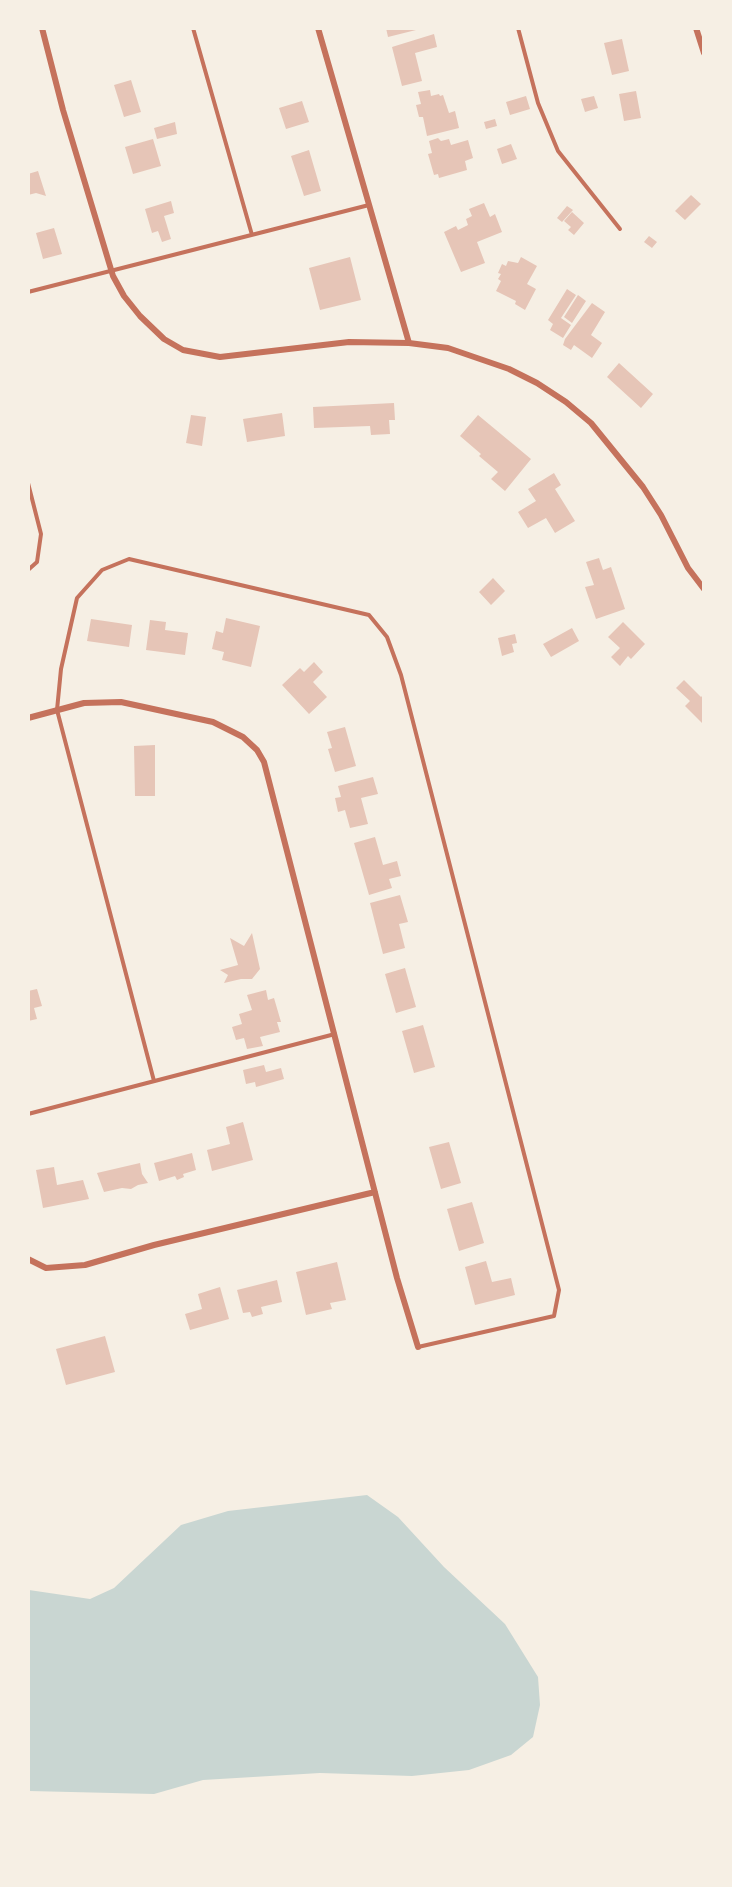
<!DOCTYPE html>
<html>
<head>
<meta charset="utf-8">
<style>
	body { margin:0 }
	#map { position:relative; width:732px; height:1887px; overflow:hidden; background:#f6efe4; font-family:"Titillium Web",sans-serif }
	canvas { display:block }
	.frame { position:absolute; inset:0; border:30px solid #f6efe4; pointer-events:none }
</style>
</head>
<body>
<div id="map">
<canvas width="732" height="1887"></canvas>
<div class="frame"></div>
</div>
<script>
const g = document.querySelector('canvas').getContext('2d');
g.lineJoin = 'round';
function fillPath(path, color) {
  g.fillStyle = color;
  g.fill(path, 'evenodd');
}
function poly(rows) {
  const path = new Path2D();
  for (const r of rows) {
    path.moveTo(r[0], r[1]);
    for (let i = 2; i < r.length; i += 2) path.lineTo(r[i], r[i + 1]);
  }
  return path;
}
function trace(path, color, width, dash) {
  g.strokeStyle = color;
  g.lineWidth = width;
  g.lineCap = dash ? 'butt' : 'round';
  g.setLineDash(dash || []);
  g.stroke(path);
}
const water = poly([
	[367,1495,398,1517,444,1567,505,1624,538,1677,540,1705,533,1737,511,1755,469,1770,412,1776,320,1773,203,1780,154,1794,29,1791,29,1590,90,1599,114,1588,181,1525,228,1511]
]);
const building = poly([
	[386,28,420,28,420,29,388,37],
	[434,34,437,47,415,53,422,81,402,86,392,47],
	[622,39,629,71,612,75,604,43],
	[131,80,141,112,124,117,114,85],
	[430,90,431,96,439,94,440,96,443,95,449,113,455,111,459,128,427,136,423,117,419,117,416,105,421,104,418,92],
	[636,91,641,118,624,121,619,94],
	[526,96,530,109,510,115,506,102],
	[594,96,598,108,585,112,581,99],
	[302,101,309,122,286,129,279,108],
	[495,119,497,126,486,129,484,122],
	[175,122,177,134,157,139,154,128],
	[438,138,441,141,449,139,451,145,468,140,473,158,465,161,467,170,439,178,438,174,434,175,428,154,432,153,429,141],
	[153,139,161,166,133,174,125,147],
	[511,144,517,159,502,164,497,149],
	[309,150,321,191,304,196,291,156],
	[38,171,46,196,36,193,28,195,28,174],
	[691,195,701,204,685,220,675,211],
	[171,201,174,213,164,216,171,239,162,242,158,231,152,233,145,209],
	[484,203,490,217,495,214,502,232,477,242,485,263,461,272,444,232,456,226,458,230,468,225,466,219,472,216,469,209],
	[567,206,573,210,562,222,557,218],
	[572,212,584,223,574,235,568,230,571,227,564,221],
	[54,228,62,254,43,259,36,233],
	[649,236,657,242,652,248,644,242],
	[350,257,361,300,320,310,309,268],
	[521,257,537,266,527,284,536,289,525,310,515,304,516,301,496,291,501,281,498,279,501,274,498,273,502,264,506,266,508,261,518,263],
	[567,289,576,295,561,318,571,325,563,338,550,330,553,324,548,320],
	[578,295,586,301,572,323,564,317],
	[592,303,605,312,591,335,602,343,592,358,574,345,571,350,563,345,565,339],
	[619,363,653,394,641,408,607,377],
	[394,403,395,420,389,420,390,434,371,435,370,426,314,428,313,407],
	[282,413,285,436,247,442,243,419],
	[191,415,206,417,202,446,186,443],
	[478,415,531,459,505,491,491,479,498,472,479,456,481,454,460,436],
	[554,473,561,485,555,489,575,521,555,533,546,518,528,528,518,512,536,501,528,489],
	[599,558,603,570,611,567,625,609,596,619,585,587,594,585,586,562],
	[493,578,505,591,491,605,479,592],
	[226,618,260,626,251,667,222,660,224,652,212,649,216,631,223,633],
	[91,619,132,625,129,647,87,641],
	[150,620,166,622,165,630,188,633,185,655,146,650],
	[623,622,645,644,631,659,628,656,620,666,611,657,620,648,608,637],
	[572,628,579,641,551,657,543,644],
	[515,634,517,643,512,644,514,652,502,656,498,638],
	[314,662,323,672,313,682,327,697,309,714,282,685,300,668,304,672],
	[684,680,701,697,704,694,704,725,685,706,690,701,676,688],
	[345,727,356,766,335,772,328,749,332,748,327,732],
	[155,745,155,796,135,796,134,746],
	[373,777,378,794,361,798,368,824,350,828,345,810,338,812,335,798,341,797,338,786],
	[375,837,383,865,397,861,401,876,389,879,392,888,369,895,354,843],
	[400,895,408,922,399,924,405,948,383,954,370,903],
	[252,933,260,969,252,979,241,979,224,983,228,975,220,970,238,965,230,938,244,946],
	[405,968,416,1007,396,1013,385,974],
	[37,989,42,1006,34,1008,37,1019,28,1021,28,991],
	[266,990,268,1000,274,998,281,1022,277,1022,280,1032,260,1037,263,1046,247,1049,244,1038,236,1040,232,1027,242,1024,239,1014,252,1010,247,995],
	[423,1025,435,1067,414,1073,402,1031],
	[264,1065,266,1072,281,1068,284,1079,256,1087,255,1082,246,1084,243,1070],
	[243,1122,253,1160,212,1171,207,1150,230,1144,226,1127],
	[449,1142,461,1183,441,1189,429,1147],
	[192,1153,196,1170,183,1174,184,1177,177,1180,175,1176,159,1181,154,1163],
	[140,1163,142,1174,148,1183,138,1185,131,1189,122,1188,104,1192,97,1173],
	[54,1167,57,1185,83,1180,89,1199,43,1208,36,1170],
	[472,1202,484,1243,459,1251,447,1209],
	[486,1261,492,1282,511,1278,515,1295,475,1305,465,1267],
	[337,1262,346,1300,330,1303,332,1309,306,1315,296,1272],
	[277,1280,282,1302,261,1307,263,1314,252,1317,250,1312,243,1313,237,1290],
	[220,1287,229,1319,190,1330,185,1314,202,1309,198,1294],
	[105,1336,115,1372,66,1385,56,1349]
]);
const service = poly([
	[193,28,252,235],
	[518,28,538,103,558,151,620,229],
	[28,292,369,205],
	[28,483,41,534,37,562,28,570],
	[154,1081,57,710,61,669,77,598,102,570,129,559,369,615,387,637,401,675,559,1290,554,1316,418,1347],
	[28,1114,335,1034]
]);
const minor = poly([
	[42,28,63,110,113,276,124,296,140,316,164,339,183,350,220,357,349,342,409,343,448,348,509,369,537,383,566,402,591,423,643,487,661,515,688,568,704,589],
	[318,28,409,343],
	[696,28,704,53],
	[28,718,84,703,121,702,213,722,243,737,257,750,264,762,397,1278,418,1347],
	[28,1259,46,1268,85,1265,154,1245,375,1192]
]);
fillPath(water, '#c9d6d2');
fillPath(building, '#e6c5b7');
trace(service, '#c5725c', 4);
trace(minor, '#c5725c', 6);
</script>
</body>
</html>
